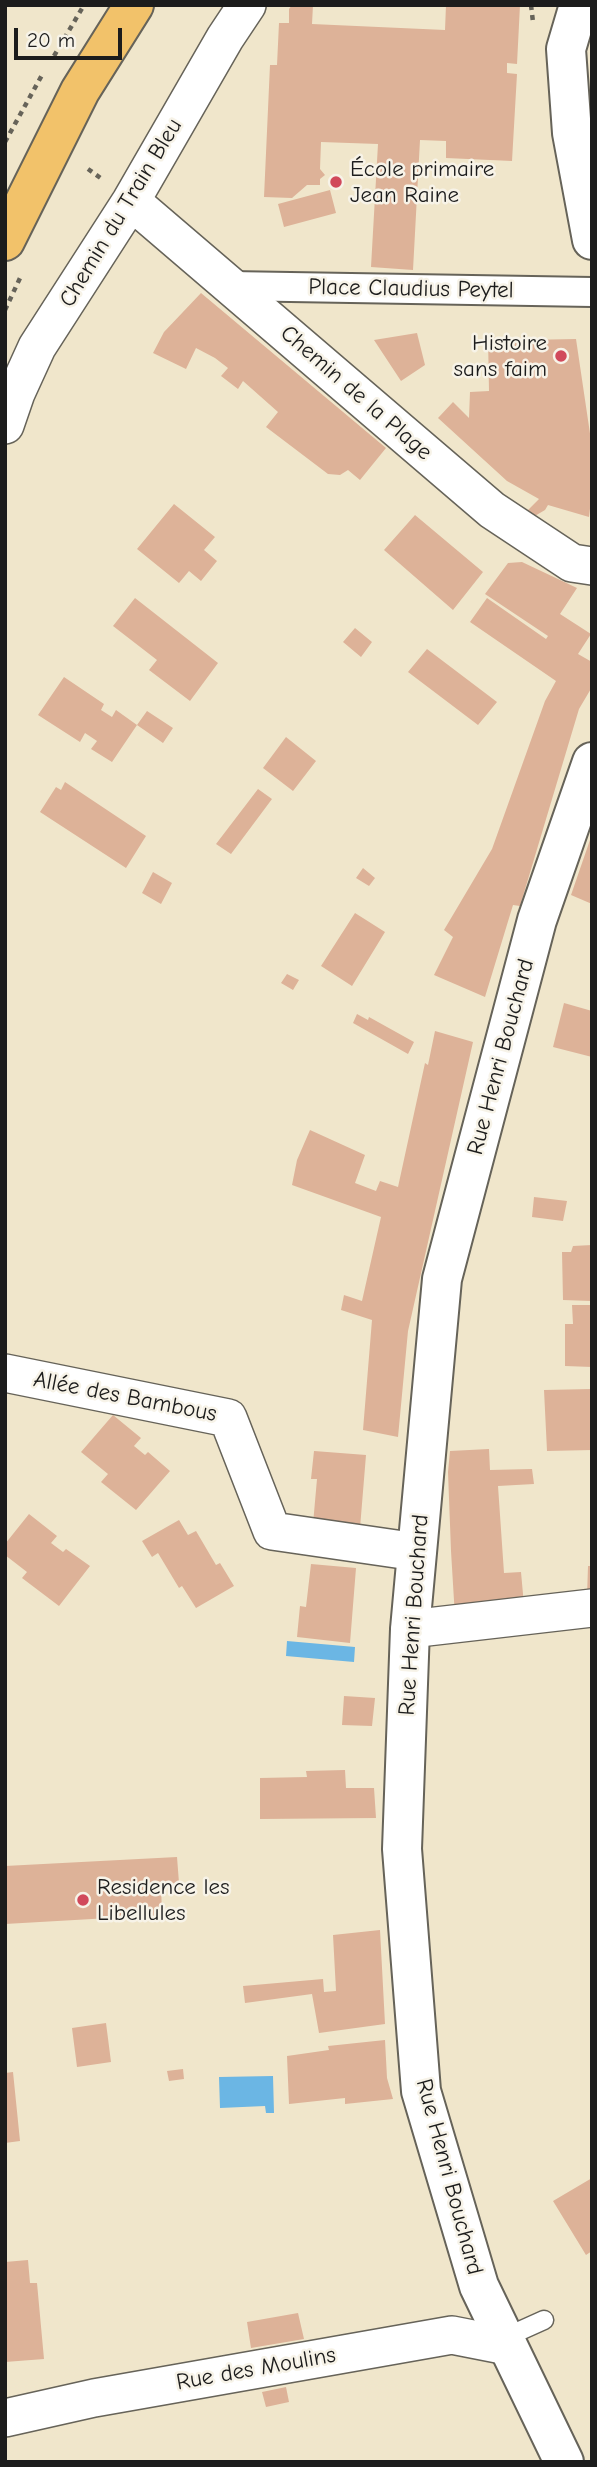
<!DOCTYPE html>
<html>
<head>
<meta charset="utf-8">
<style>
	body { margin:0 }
	#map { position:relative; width:597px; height:2467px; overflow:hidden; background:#f0e6cb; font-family:"Comic Neue",sans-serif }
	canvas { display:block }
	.frame { position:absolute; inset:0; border:7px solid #1c1c1c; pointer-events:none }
	.scale { position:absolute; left:14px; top:28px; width:108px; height:32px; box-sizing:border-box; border:4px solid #1c1c1c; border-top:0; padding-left:9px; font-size:21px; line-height:24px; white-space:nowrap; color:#1c1c1c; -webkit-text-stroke:5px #f7f3e8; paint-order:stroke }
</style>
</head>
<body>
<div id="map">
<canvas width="597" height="2467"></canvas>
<div class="frame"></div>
<div class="scale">20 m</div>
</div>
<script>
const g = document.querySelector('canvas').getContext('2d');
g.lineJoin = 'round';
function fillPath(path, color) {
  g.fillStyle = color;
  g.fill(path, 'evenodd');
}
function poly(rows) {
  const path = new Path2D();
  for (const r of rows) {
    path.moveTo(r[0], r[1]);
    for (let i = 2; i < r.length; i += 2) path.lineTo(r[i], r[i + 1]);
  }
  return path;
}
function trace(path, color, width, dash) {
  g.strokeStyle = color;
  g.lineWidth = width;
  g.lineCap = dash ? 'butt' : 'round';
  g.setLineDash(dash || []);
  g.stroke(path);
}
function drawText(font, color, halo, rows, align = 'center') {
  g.font = font + ' "Comic Neue",sans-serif';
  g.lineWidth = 5;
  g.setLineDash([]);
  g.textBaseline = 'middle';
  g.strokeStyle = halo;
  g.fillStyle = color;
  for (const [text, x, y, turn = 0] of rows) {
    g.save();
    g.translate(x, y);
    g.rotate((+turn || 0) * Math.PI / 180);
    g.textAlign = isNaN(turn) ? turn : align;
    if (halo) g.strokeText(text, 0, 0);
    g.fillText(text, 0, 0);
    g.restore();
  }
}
const water = poly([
	[287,1641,355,1647,354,1662,286,1656],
	[273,2076,274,2113,266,2113,265,2106,220,2108,219,2077]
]);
const building = poly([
	[292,5,313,5,312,24,445,30,446,5,520,5,517,64,507,63,507,73,517,74,512,161,446,158,446,141,420,140,413,270,371,267,378,144,321,142,320,169,325,175,320,179,320,185,307,185,292,198,264,197,270,65,277,65,279,23,289,23,289,9],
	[330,190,336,213,284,227,278,204],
	[201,293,386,448,360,480,348,470,340,475,328,474,266,427,278,412,243,381,238,389,221,376,228,368,215,358,196,348,186,369,153,353,164,332],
	[417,333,425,365,401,381,374,340],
	[488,337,524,340,576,339,592,447,592,492,589,517,548,505,545,510,533,517,527,511,539,499,507,481,438,418,453,402,469,418,470,392,489,391],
	[174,504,215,537,204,550,217,561,201,581,189,571,179,583,137,549],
	[415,515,483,572,453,610,384,550],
	[522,562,577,588,560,614,591,634,578,654,592,662,592,687,579,709,520,906,513,905,485,997,434,975,453,937,444,930,492,849,545,701,556,681,470,622,487,598,546,639,548,636,485,594,508,563],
	[135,598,218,663,190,701,149,670,157,660,113,626],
	[355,628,372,642,361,657,343,642],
	[427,649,497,702,478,725,408,672],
	[64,677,104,704,101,710,112,717,116,710,137,725,112,762,91,749,97,741,85,733,80,742,38,715],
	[147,711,173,728,163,743,137,725],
	[286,737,316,761,293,791,263,768],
	[65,782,146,836,126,868,40,812,56,787,61,790],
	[258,789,272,799,231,854,216,844],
	[591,837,592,837,592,904,571,895],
	[363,868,375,878,369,886,356,878],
	[153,872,172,883,161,904,142,893],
	[355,913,385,932,352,986,321,966],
	[287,974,299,980,293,990,281,983],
	[564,1003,592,1011,592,1057,553,1047],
	[357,1014,368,1020,369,1017,414,1042,408,1054,353,1023],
	[435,1031,473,1042,408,1331,398,1437,363,1430,372,1320,341,1310,344,1295,362,1301,381,1217,292,1185,297,1160,310,1130,365,1155,355,1183,376,1191,380,1181,398,1187,425,1063,428,1065],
	[534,1197,567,1201,563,1221,532,1217],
	[592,1245,592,1301,563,1300,562,1252,571,1252,573,1246],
	[572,1305,592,1305,592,1367,565,1366,565,1324,573,1324],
	[592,1389,592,1450,547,1451,544,1390],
	[113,1415,141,1438,134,1446,145,1455,148,1452,170,1471,136,1510,101,1482,108,1474,81,1452],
	[489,1449,490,1470,532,1469,534,1484,498,1486,504,1573,521,1572,524,1605,455,1617,451,1551,448,1472,450,1451],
	[314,1451,366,1455,360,1528,313,1524,317,1479,311,1479],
	[29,1514,57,1536,51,1543,63,1552,66,1549,90,1566,59,1606,22,1578,27,1572,5,1555,5,1544],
	[179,1520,188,1535,196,1531,216,1565,220,1563,234,1586,196,1608,182,1586,179,1588,158,1553,152,1557,142,1541],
	[311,1564,356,1568,350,1643,297,1637,300,1606,306,1607],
	[588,1566,592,1566,592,1596,587,1597],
	[344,1696,375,1698,372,1726,342,1725],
	[345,1770,346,1788,374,1788,376,1818,260,1819,260,1778,307,1777,306,1771],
	[177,1857,179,1883,161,1884,162,1915,5,1924,5,1866],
	[380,1930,385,2024,319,2033,312,1994,245,2003,243,1986,323,1979,324,1992,336,1991,333,1935],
	[106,2023,111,2062,77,2067,72,2028],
	[385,2040,387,2078,393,2099,345,2104,345,2098,289,2104,287,2056,329,2050,328,2046],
	[183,2069,184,2079,169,2081,167,2071],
	[13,2072,20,2141,5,2143,5,2073],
	[592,2178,592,2251,586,2255,553,2201],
	[28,2260,30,2283,37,2283,44,2359,5,2362,5,2262],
	[298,2313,304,2339,251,2348,247,2322],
	[286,2387,289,2402,266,2407,262,2392]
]);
const path = poly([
	[531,5,533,22],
	[54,56,84,5],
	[5,142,42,75],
	[88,169,102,179],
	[5,310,21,276]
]);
const service = poly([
	[504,2338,544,2320]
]);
const pedestrian = poly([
	[230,286,592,292]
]);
const minor = poly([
	[131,201,492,510,572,563,592,566],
	[5,425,16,393,37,347,131,201,225,38,247,5],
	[5,1373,228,1418,272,1531,417,1552],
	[410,1629,592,1608],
	[5,2418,94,2398,452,2335,508,2346]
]);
const tertiary = poly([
	[579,5,566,49,572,133,592,240],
	[564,2462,479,2286,421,2091,402,1849,410,1629,442,1279,537,920,592,762]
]);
const primary = poly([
	[5,241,80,91,134,5]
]);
const markers = [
	[336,182,7,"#d1495b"],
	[561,356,7,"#d1495b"],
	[83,1900,7,"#d1495b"]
];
const poiNames = [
	["École primaire",350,169],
	["Jean Raine",350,195],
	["Histoire",547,343,"right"],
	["sans faim",547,369,"right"],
	["Residence les",97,1887],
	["Libellules",97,1913]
];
const streetNames = [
	["Chemin du Train Bleu",121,213,-59],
	["Place Claudius Peytel",411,289,1],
	["Chemin de la Plage",356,393,41],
	["Rue Henri Bouchard",501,1057,-75],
	["Allée des Bambous",125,1397,11],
	["Rue Henri Bouchard",414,1615,-86],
	["Rue Henri Bouchard",449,2177,75],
	["Rue des Moulins",256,2369,-10]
];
fillPath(water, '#6bb6e4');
fillPath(building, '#ddb298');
trace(service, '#666359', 21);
trace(pedestrian, '#666359', 32);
trace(minor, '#666359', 40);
trace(tertiary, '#666359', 42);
trace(primary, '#666359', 42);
trace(path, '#666359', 4.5, [5, 5]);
trace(service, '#fff', 18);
trace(pedestrian, '#fff', 28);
trace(minor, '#fff', 37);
trace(tertiary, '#fff', 38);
trace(primary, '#f2c26a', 38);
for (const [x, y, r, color] of markers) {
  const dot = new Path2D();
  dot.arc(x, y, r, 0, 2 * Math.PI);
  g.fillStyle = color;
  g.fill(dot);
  trace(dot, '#f7f3e8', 2.5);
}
drawText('23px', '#1c1c1c', '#f7f3e8', poiNames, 'left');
drawText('23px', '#1c1c1c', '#f7f3e8', streetNames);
</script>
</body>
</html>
